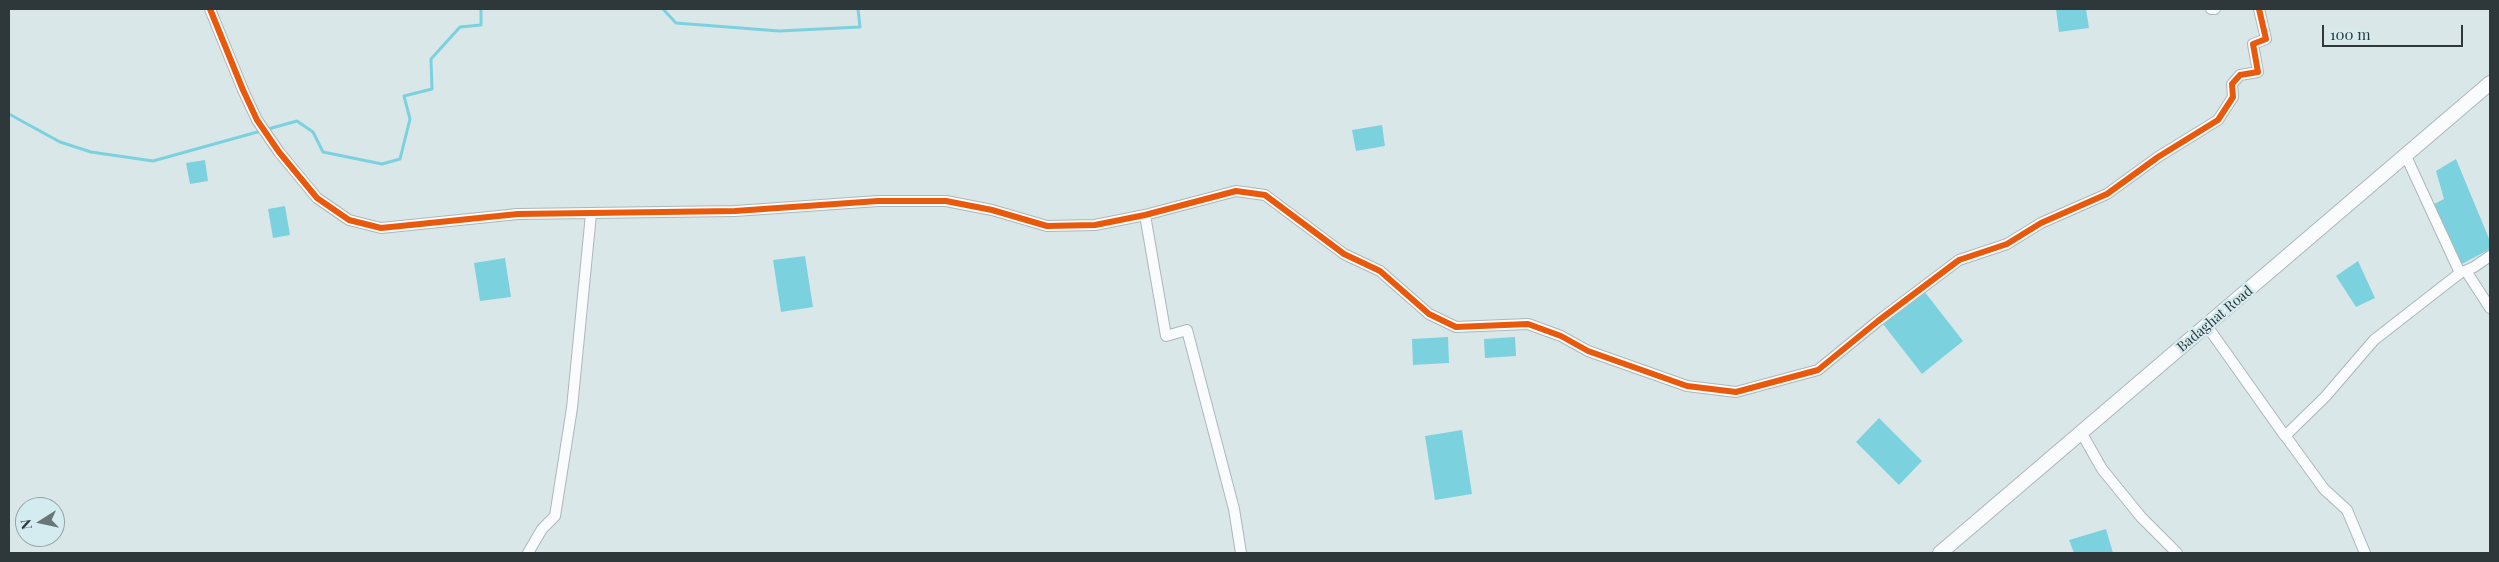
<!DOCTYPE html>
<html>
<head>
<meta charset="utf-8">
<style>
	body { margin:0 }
	#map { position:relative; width:2499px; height:562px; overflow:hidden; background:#dae7e9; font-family:"Playfair Display",serif }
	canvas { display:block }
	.frame { position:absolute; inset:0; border:10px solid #2e3739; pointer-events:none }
	.north { position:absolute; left:15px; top:497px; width:50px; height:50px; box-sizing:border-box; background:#d4ebef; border:1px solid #92a3a6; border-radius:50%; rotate:260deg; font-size:14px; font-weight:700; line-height:20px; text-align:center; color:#2e3739 }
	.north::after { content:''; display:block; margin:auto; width:18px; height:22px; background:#6a7577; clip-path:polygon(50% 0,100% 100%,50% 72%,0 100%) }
	.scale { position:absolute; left:2322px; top:25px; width:141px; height:22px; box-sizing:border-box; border:2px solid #2e3739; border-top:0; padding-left:6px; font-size:15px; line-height:18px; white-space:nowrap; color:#2e3739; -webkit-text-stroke:4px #d4ebef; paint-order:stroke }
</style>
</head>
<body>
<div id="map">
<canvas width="2499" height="562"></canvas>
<div class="frame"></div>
<div class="north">N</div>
<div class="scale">100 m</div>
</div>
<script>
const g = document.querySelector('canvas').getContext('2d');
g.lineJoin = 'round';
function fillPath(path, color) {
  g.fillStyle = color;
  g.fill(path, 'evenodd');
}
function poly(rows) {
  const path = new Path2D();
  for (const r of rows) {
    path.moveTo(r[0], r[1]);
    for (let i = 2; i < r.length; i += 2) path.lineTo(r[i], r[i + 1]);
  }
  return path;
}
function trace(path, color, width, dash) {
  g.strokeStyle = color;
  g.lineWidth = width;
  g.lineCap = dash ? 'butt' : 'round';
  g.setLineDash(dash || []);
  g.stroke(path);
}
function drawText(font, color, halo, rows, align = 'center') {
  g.font = font + ' "Playfair Display",serif';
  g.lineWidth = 5;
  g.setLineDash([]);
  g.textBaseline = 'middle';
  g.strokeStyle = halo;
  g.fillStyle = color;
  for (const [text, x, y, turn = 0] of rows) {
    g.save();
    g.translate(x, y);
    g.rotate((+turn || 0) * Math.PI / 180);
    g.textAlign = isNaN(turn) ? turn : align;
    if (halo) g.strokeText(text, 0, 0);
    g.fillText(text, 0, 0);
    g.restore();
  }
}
const water = poly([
	[2056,9,2086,9,2089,28,2059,32],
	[1382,125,1385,146,1356,151,1352,130],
	[2456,159,2490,241,2490,249,2460,265,2434,204,2444,199,2436,171],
	[205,160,208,181,190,184,186,163],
	[285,206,290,235,273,238,268,209],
	[805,256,813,307,781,312,773,260],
	[505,258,511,297,480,301,474,263],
	[2358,261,2375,298,2356,307,2336,276],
	[1924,291,1963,341,1922,374,1883,324],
	[1448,337,1449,363,1413,365,1412,339],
	[1515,337,1516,356,1485,358,1484,339],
	[1879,418,1922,461,1899,485,1856,442],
	[1462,430,1472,494,1435,500,1425,436],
	[2106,529,2113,553,2074,553,2069,540]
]);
const stream = poly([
	[663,9,676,23,779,31,860,27,858,9],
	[9,114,60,142,91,152,153,161,297,121,313,132,323,152,382,164,400,159,410,119,404,96,432,89,431,59,460,27,481,25,481,9]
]);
const minor = poly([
	[210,9,243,90,257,120,279,152,317,198,349,220,381,228,518,214,735,211,878,201,946,201,992,210,1047,226,1095,225,1145,215,1236,191,1265,195,1344,254,1380,271,1429,314,1456,327,1528,324,1561,336,1588,351,1687,386,1736,392,1818,370,1878,321,1959,260,2007,244,2041,223,2107,194,2158,157,2218,120,2233,97,2232,84,2240,75,2258,72,2253,44,2266,39,2259,9],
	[2211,9,2215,9],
	[2405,154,2460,273],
	[1145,215,1166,336,1187,330,1234,509,1241,553],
	[2466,271,2490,308],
	[2207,326,2285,436,2325,397,2374,340,2460,273,2474,267,2490,256],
	[2081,432,2102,469,2141,517,2177,553],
	[2284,434,2324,489,2347,510,2365,553],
	[528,553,542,529,555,516,572,408,591,214]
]);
const major = poly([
	[1940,553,2490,83]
]);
const cycleway = poly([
	[210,9,243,90,257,120,279,152,317,198,349,220,381,228,518,214,735,211,878,201,946,201,992,210,1047,226,1095,225,1145,215,1236,191,1265,195,1344,254,1380,271,1429,314,1456,327,1528,324,1561,336,1588,351,1687,386,1736,392,1818,370,1878,321,1959,260,2007,244,2041,223,2107,194,2158,157,2218,120,2233,97,2232,84,2240,75,2258,72,2253,44,2266,39,2259,9]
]);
const streetNames = [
	["Badaghat Road",2215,319,-40]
];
fillPath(water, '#7cd1df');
trace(stream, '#7cd1df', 3);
trace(minor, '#acb7b9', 12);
trace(major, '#acb7b9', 16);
trace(minor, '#f9fbfc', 10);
trace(major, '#f9fbfc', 14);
trace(cycleway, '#e8590c', 6);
drawText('14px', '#2e3739', '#d4ebef', streetNames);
</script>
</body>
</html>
